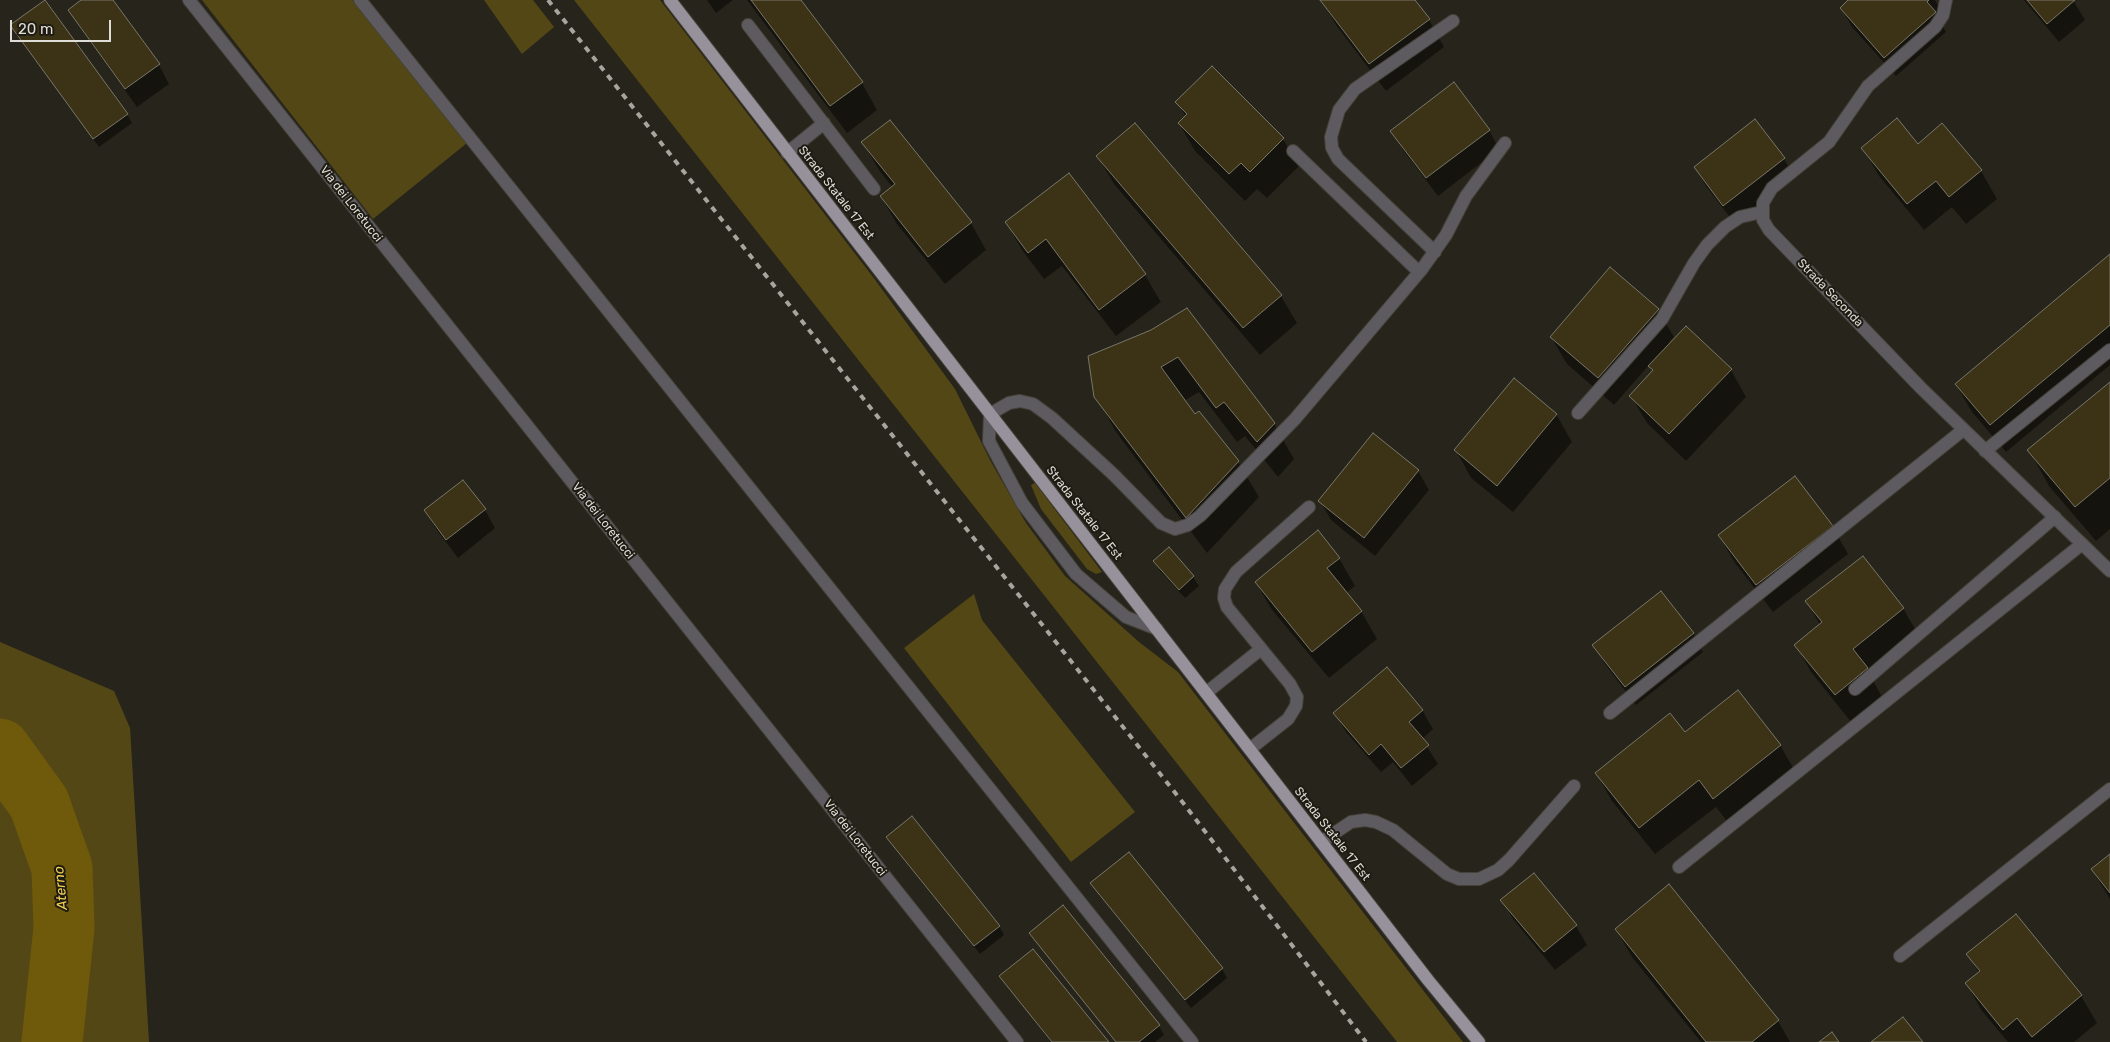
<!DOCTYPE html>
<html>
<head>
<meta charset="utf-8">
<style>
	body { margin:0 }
	#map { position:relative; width:2110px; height:1042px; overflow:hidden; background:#27251b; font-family:Rubik,sans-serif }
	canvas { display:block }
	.scale { position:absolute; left:10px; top:20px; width:101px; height:22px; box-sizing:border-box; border:2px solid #dedcd6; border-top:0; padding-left:6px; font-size:15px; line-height:18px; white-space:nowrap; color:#dedcd6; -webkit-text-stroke:4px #1e1b12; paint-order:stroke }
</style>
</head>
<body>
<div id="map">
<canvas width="2110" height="1042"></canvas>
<div class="scale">20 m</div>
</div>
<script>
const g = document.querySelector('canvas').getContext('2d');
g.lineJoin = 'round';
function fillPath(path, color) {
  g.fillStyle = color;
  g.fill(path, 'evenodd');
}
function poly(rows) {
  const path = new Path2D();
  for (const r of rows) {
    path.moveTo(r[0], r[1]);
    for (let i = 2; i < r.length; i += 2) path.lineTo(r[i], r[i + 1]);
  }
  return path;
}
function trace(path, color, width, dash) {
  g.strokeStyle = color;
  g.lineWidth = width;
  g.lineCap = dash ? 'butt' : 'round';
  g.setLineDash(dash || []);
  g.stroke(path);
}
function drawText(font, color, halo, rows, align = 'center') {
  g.font = font + ' Rubik,sans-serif';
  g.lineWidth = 4;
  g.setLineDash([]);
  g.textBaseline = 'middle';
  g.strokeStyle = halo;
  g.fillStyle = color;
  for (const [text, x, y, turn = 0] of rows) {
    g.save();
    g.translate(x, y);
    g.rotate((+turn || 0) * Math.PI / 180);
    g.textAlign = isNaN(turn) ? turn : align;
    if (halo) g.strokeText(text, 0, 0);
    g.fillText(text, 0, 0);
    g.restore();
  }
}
const green = poly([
	[202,0,353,0,467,143,373,219],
	[484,0,533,0,554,27,522,54],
	[574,0,660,0,873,277,955,389,991,462,1026,523,1065,576,1139,642,1178,672,1463,1042,1397,1042],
	[1035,483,1102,572,1096,574,1087,569,1041,509,1031,485],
	[974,594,982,620,1135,812,1071,862,904,648],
	[0,642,114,691,130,728,149,1042,0,1042]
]);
const shadow = poly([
	[84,0,112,0,159,65,169,84,137,107,81,29,70,10],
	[707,0,733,0,716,13],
	[747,0,799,0,862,83,877,110,847,133],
	[1321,0,1414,0,1429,20,1444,47,1386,91,1336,25],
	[1850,0,1935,0,1943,15,1939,19,1946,32,1896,76,1852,27,1841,8],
	[2024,0,2073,0,2085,20,2059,42],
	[12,26,127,114,132,123,99,147],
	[1177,102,1283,139,1299,166,1267,198,1257,189,1245,201,1195,151,1179,123,1186,117],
	[1755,121,1784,159,1795,178,1735,224,1706,186,1695,167],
	[889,122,971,223,986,250,945,284,897,224,881,197,893,188,879,170,863,143],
	[1942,125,1981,171,1997,199,1966,224,1952,207,1924,230,1879,176,1863,148,1918,145],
	[1489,130,1499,149,1438,196,1403,150,1392,131],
	[1098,157,1281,296,1297,323,1260,355,1114,184],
	[1006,222,1145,275,1161,302,1116,336,1062,266,1044,279,1022,250],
	[2110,256,2110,365,2006,452,1972,412,1956,385],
	[1658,310,1674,337,1669,342,1731,370,1746,397,1686,461,1647,423,1631,396,1653,372,1649,365,1614,405,1567,364,1551,337],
	[1151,331,1274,424,1294,459,1278,477,1245,436,1237,442,1199,392,1184,401,1195,416,1199,412,1238,462,1259,497,1207,553,1116,432,1096,396],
	[2110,383,2110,529,2096,541,2049,486,2029,450],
	[1556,414,1572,442,1513,512,1471,478,1456,450],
	[1418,471,1429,490,1375,556,1331,520,1320,501],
	[485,510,495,528,458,558,436,529,425,511],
	[1832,526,1848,554,1773,612,1735,563,1719,536],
	[1169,549,1193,577,1199,586,1185,598,1160,571,1155,562],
	[1339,558,1355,586,1346,593,1361,611,1377,639,1329,678,1272,610,1256,583],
	[1807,602,1903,608,1919,636,1870,675,1882,697,1851,722,1811,672,1796,645,1820,625],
	[1693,633,1703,652,1636,705,1605,664,1594,645],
	[1387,669,1422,710,1433,729,1422,739,1438,764,1412,786,1393,762,1381,772,1346,732,1335,713],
	[1685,734,1780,745,1796,773,1730,825,1716,807,1655,854,1612,801,1596,773],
	[887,837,999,926,1004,935,980,954,893,846],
	[1129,854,1222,969,1227,978,1191,1008,1097,892,1092,883],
	[2110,855,2110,899,2092,870],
	[1534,874,1576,926,1587,945,1555,970,1513,919,1502,900],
	[1669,886,1778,1021,1790,1042,1701,1042,1632,957,1616,929],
	[2016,916,2081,996,2097,1023,2074,1042,2008,1042,1982,1011,1966,983,1979,973,1968,954],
	[1030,934,1159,1026,1164,1035,1155,1042,1116,1042],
	[1001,977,1107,1042,1051,1042]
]);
const river = poly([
	[0,749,39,803,62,868,64,928,52,1042]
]);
const building = poly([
	[45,0,128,114,93,139,10,25,45,0],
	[81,0,113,0,160,64,125,89,68,10,81,0],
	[751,0,801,0,863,82,830,106,751,0],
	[1320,0,1415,0,1430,19,1369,64,1320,0],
	[1848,0,1929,0,1927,2,1936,12,1884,58,1840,8,1848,0],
	[2027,0,2075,0,2047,24,2027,0],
	[1212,66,1284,138,1250,172,1241,163,1229,174,1178,123,1187,114,1175,102,1212,66],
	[1454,82,1490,130,1426,178,1390,131,1454,82],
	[1897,118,1918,144,1942,123,1982,170,1949,197,1936,181,1907,204,1861,148,1897,118],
	[1755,119,1785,158,1723,206,1694,167,1755,119],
	[890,120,972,222,928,257,880,196,895,184,861,142,890,120],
	[1135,123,1282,295,1243,328,1096,156,1135,123],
	[1069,173,1146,274,1099,310,1046,239,1028,253,1005,222,1069,173],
	[2110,254,2110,325,1990,425,1955,384,2110,254],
	[1610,267,1659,309,1598,378,1550,337,1610,267],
	[1187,308,1275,423,1257,442,1224,402,1216,408,1178,357,1161,367,1195,414,1199,411,1239,461,1186,518,1094,397,1088,356,1151,330,1187,308],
	[1686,326,1732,369,1669,434,1629,396,1653,370,1648,366,1686,326],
	[1514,378,1557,414,1497,486,1454,450,1514,378],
	[2110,382,2110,478,2075,507,2027,450,2110,382],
	[1373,433,1419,470,1364,538,1318,501,1373,433],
	[1795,476,1833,526,1756,585,1718,535,1795,476],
	[463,480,486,509,446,540,424,510,463,480],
	[1318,530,1340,558,1327,568,1362,611,1312,652,1255,582,1318,530],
	[1169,547,1194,576,1179,590,1153,561,1169,547],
	[1863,556,1904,608,1853,649,1868,668,1835,695,1794,645,1822,622,1805,601,1863,556],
	[1661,591,1694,633,1625,687,1592,645,1661,591],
	[1387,667,1423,710,1409,722,1429,745,1401,768,1381,744,1369,755,1333,713,1387,667],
	[1738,690,1781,745,1713,799,1699,780,1639,828,1595,773,1670,713,1685,732,1738,690],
	[912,816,1000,926,974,946,886,837,912,816],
	[1129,852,1223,968,1185,1000,1090,883,1129,852],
	[2110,854,2110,893,2091,869,2110,854],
	[1534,873,1577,925,1544,952,1500,900,1534,873],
	[1669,884,1779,1020,1752,1042,1706,1042,1615,929,1669,884],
	[1063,905,1160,1025,1139,1042,1116,1042,1029,933,1063,905],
	[2016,914,2082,995,2032,1037,2017,1018,2003,1030,1965,983,1980,971,1966,954,2016,914],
	[1033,949,1109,1042,1052,1042,999,976,1033,949],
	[1903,1017,1923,1042,1871,1042,1903,1017],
	[1832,1032,1839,1042,1819,1042,1832,1032]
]);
const lane = poly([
	[360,0,1192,1042],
	[748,25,874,189],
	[1293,151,1419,272],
	[787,153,824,123],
	[1435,252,1338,159,1332,148,1331,137,1339,110,1355,89,1453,21],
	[1578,413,1662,319,1694,263,1707,245,1725,227,1740,217,1762,212],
	[1985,451,2110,350],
	[1157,629,1126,617,1076,574,1022,503,989,441,990,414,1009,403,1020,401,1033,404,1052,418,1114,475,1161,523,1175,529,1188,525,1200,516,1295,419,1422,269,1446,235,1466,196,1505,143],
	[1855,689,2055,517],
	[1206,693,1261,649],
	[1610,713,1963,430],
	[1250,749,1288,719,1296,706,1297,697,1290,684,1227,607,1224,598,1225,589,1236,572,1309,507],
	[1321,842,1351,822,1365,820,1376,822,1393,830,1447,874,1459,879,1479,879,1498,870,1509,860,1574,786],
	[1679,867,2082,544],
	[1900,956,2110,789]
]);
const street = poly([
	[189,0,1017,1042],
	[1946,0,1943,15,1935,27,1868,86,1829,142,1772,188,1763,203,1763,220,1769,230,1921,388,2110,571]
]);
const primary = poly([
	[670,0,1428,980,1479,1042]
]);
const rail = poly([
	[548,0,1184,804,1366,1042]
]);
const streetNames = [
	["Strada Statale 17 Est",836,193,52],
	["Via dei Loretucci",351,204,52],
	["Strada Seconda",1830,293,46],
	["Strada Statale 17 Est",1084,513,52],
	["Via dei Loretucci",603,521,52],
	["Strada Statale 17 Est",1332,834,52],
	["Via dei Loretucci",855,838,52]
];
const waterNames = [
	["Aterno",61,888,-95]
];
fillPath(green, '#544716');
fillPath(shadow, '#0007');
trace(river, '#6e5a0a', 61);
fillPath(building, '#3c3316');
trace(building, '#79766a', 1);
trace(lane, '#444239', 14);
trace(street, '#444239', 14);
trace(primary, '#444239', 14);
trace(lane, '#5d5b60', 12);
trace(street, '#5d5b60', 12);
trace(primary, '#96919a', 12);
trace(rail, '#a7a59e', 4, [6, 6]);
drawText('12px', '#dedcd6', '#1e1b12', streetNames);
drawText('italic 14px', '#f3d052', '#1e1b12', waterNames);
</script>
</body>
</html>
